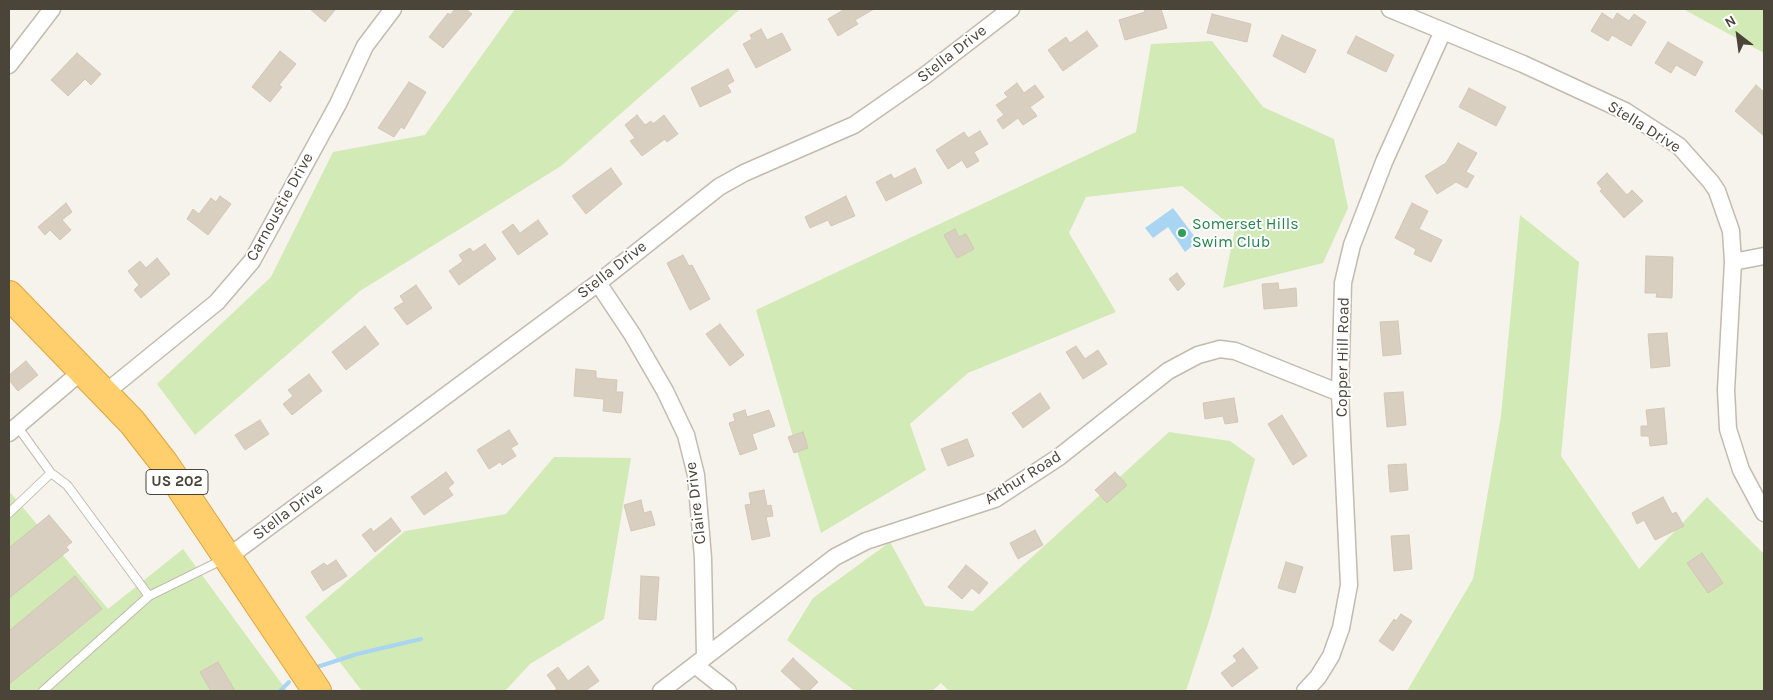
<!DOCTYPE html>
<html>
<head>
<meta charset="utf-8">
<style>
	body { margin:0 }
	#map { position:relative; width:1773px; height:700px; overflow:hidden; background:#f6f3ec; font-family:Karla,sans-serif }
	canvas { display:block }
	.frame { position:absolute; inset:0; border:10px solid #4b4439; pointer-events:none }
	.north { position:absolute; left:1713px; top:10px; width:50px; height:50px; -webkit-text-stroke:4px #fff; paint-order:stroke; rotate:330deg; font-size:14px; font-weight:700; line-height:20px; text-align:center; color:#4b4439 }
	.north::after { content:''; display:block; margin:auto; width:18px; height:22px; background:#4b4439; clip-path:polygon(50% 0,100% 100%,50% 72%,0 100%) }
</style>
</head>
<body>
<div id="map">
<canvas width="1773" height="700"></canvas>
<div class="frame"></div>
<div class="north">N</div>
</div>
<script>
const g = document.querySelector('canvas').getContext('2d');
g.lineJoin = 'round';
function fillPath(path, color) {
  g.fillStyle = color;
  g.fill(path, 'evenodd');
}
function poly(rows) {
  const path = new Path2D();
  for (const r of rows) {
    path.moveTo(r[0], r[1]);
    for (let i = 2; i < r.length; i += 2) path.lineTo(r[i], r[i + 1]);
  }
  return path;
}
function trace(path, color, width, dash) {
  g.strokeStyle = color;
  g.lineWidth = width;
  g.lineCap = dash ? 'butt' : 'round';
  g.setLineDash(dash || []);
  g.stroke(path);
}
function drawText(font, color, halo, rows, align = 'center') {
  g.font = font + ' Karla,sans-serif';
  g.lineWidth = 4;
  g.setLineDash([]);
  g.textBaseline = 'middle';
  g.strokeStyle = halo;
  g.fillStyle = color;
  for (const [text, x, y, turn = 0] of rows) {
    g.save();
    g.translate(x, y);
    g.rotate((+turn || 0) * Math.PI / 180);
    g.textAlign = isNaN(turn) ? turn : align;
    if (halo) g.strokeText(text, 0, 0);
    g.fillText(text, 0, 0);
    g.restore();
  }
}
const green = poly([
	[515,9,740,9,561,166,360,291,195,435,157,384,271,277,333,152,425,135],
	[1683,9,1764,9,1764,53],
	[1212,41,1263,107,1334,139,1348,208,1323,263,1223,288,1235,229,1182,186,1086,197,1069,233,1116,312,968,373,910,424,926,470,821,533,756,310,1136,132,1151,44],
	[1520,215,1579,262,1561,456,1639,569,1707,497,1764,554,1764,691,1407,691,1473,579,1501,416],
	[1169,432,1230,441,1255,459,1209,621,1186,691,949,691,941,683,932,691,855,691,787,640,813,598,890,542,925,606,973,611],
	[554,457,631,458,604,619,530,664,505,691,362,691,305,617,405,531,506,514],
	[9,491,108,609,183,549,287,691,9,691]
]);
const water = poly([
	[1173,208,1198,241,1185,252,1168,227,1153,238,1145,228]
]);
const stream = poly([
	[317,667,357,654,421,639],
	[280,691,289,682]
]);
const building = poly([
	[310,9,336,9,325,22,310,9],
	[455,9,466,9,472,14,443,48,429,37,448,13,450,15,455,9],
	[845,9,874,9,855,20,858,24,838,36,828,19,845,9],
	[1144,9,1161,9,1167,28,1125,40,1119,20,1145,12,1144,9],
	[1602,13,1613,20,1617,13,1629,21,1634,14,1646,22,1631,46,1612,35,1608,41,1591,31,1602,13],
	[1212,14,1251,24,1247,42,1207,33,1212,14],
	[761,29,767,40,782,33,791,50,756,68,743,44,752,39,750,35,761,29],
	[1087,31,1098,46,1063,71,1048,50,1066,37,1070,43,1087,31],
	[1282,35,1316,50,1305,73,1273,56,1282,35],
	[1356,36,1394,55,1386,72,1347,53,1356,36],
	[1668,42,1703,62,1695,76,1676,65,1671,73,1655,63,1668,42],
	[280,51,296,64,279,85,282,87,270,102,252,87,280,51],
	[77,53,101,74,91,85,85,79,68,96,51,80,77,53],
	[728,69,734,81,727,85,731,92,700,107,691,88,728,69],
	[409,82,426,92,404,129,401,127,394,137,378,128,409,82],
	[1017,83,1024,93,1035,85,1044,97,1030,107,1037,116,1023,125,1018,118,1003,129,997,120,1004,115,996,105,1008,97,1004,93,1017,83],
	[1756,85,1764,92,1764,136,1735,111,1756,85],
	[1469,88,1506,107,1496,126,1459,107,1469,88],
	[637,115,645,125,651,121,653,124,664,115,678,134,667,142,665,139,642,156,630,141,635,138,625,125,637,115],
	[980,131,988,144,974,152,979,161,967,168,962,160,948,169,936,150,964,132,968,138,980,131],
	[1458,143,1477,153,1466,172,1474,176,1467,188,1456,182,1437,194,1425,176,1446,163,1458,143],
	[611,168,622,184,586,214,572,196,611,168],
	[915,168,922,183,886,201,876,182,891,174,894,179,915,168],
	[1607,173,1627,195,1632,190,1643,201,1624,218,1600,191,1602,189,1597,183,1607,173],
	[220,196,231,204,208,235,187,219,193,209,199,214,211,198,216,202,220,196],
	[846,196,855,216,831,226,828,220,810,228,805,217,846,196],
	[66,203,72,212,62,220,71,230,60,240,50,230,45,235,38,227,66,203],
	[1412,203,1428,211,1419,229,1442,240,1431,262,1414,254,1416,249,1395,238,1412,203],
	[538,220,548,234,518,255,502,232,513,224,520,233,538,220],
	[955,229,959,237,966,234,974,249,957,258,944,235,955,229],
	[485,244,496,259,459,285,449,271,463,261,459,255,470,248,473,252,485,244],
	[683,255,689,266,692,265,710,299,690,310,667,263,683,255],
	[1646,256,1673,257,1672,298,1656,297,1657,293,1645,293,1646,256],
	[157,258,170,274,141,298,134,290,139,285,128,271,140,261,146,268,157,258],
	[1177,273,1185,284,1178,291,1169,279,1177,273],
	[1278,283,1279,290,1296,288,1297,306,1264,309,1262,284,1278,283],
	[416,285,432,308,407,325,394,308,404,302,400,296,416,285],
	[1398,321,1401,354,1383,356,1380,322,1398,321],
	[720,324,744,355,730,366,706,334,720,324],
	[365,326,379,344,346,370,332,352,365,326],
	[1667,333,1670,366,1651,368,1648,334,1667,333],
	[1076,346,1085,359,1098,350,1107,364,1083,379,1066,352,1076,346],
	[26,361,38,375,18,391,9,380,9,375,26,361],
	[576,369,596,371,596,378,617,380,616,392,623,392,621,413,603,411,604,399,574,396,576,369],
	[309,374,322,391,292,415,283,404,293,396,288,390,309,374],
	[1403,392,1406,425,1387,427,1384,393,1403,392],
	[1040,393,1050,408,1023,428,1012,413,1040,393],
	[1234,398,1238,422,1225,424,1223,416,1205,419,1203,403,1234,398],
	[1664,408,1667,444,1650,446,1649,436,1641,436,1641,426,1648,426,1646,410,1664,408],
	[745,410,747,417,769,410,775,426,752,434,757,449,740,455,729,423,735,421,733,414,745,410],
	[1282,415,1307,456,1293,465,1268,424,1282,415],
	[260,420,269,434,245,450,235,435,260,420],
	[509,430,518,444,511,448,516,456,502,465,500,462,489,469,477,450,509,430],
	[803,432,808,448,794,453,788,437,803,432],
	[967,439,974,456,948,466,941,449,967,439],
	[1406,464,1408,490,1390,492,1388,465,1406,464],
	[446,472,454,483,448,488,453,495,424,515,411,497,446,472],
	[1115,472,1127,485,1107,503,1095,490,1115,472],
	[764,490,767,506,771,505,773,516,766,517,770,536,752,540,745,505,751,504,749,493,764,490],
	[1663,497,1672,514,1676,512,1684,526,1655,540,1644,520,1637,524,1632,513,1663,497],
	[641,500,644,513,651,511,655,525,631,531,624,505,641,500],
	[49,515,72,542,66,547,69,550,9,598,9,548,49,515],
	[391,518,401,531,375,552,362,535,371,528,373,532,391,518],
	[1035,530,1043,545,1018,559,1010,543,1035,530],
	[1409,535,1412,569,1394,571,1391,536,1409,535],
	[1702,553,1723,583,1708,593,1687,563,1702,553],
	[336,560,347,576,323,591,311,572,324,563,327,566,336,560],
	[1286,562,1303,567,1295,593,1278,588,1286,562],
	[966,565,988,583,979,594,972,588,962,599,948,587,966,565],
	[75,576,102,609,9,684,9,631,75,576],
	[641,576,659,577,656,620,639,619,641,576],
	[1401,614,1412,621,1393,651,1379,641,1394,619,1396,621,1401,614],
	[1243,648,1258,668,1232,687,1221,673,1237,661,1233,656,1243,648],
	[793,658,818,682,809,691,803,691,781,671,793,658],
	[218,662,235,691,211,691,200,672,218,662],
	[588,666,599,681,585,691,554,691,557,689,547,675,558,667,568,681,588,666]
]);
const lane = poly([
	[17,426,51,473,67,485,149,596,224,559],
	[9,513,51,473],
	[43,691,149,596]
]);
const street = poly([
	[1390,9,1523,64,1625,111,1679,146,1711,182,1717,191,1731,231,1733,262,1726,390,1728,429,1741,470,1764,513],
	[9,65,52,9],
	[1733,262,1764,256],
	[598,283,632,334,665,391,686,435,696,475,703,558,705,657],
	[105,393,217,302,252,261,338,104,365,46,393,9],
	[9,433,82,371],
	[228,557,598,283,719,187,744,173,854,125,923,77,1011,9],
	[695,665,728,691],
	[661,691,835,557,866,541,995,499,1059,457,1168,371,1198,355,1220,349,1235,351,1340,393],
	[1305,691,1318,677,1331,656,1341,628,1349,585,1340,393,1343,283,1352,245,1384,162,1443,31]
]);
const highway = poly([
	[9,295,132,422,164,463,317,691]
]);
const markers = [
	[1182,233,5,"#2e9e5b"]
];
const shields = [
	[177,482,62]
];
const shieldNames = [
	["US 202",177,482]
];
const streetNames = [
	["Stella Drive",952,54,-38],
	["Stella Drive",1644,127,32],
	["Carnoustie Drive",280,207,-61],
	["Stella Drive",612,270,-38],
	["Copper Hill Road",1343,357,-89],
	["Arthur Road",1023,478,-32],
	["Claire Drive",696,503,-97],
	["Stella Drive",288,512,-37]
];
const leisureNames = [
	["Somerset Hills",1192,224],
	["Swim Club",1192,242]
];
fillPath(green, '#d2eab5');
fillPath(water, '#a9d4f2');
trace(stream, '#a9d4f2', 4);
fillPath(building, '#d8cfc1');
trace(building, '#d3c7b4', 1);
trace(lane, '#c2bbae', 10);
trace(street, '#c2bbae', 19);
trace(highway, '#e0a43c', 30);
trace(lane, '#fff', 8);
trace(street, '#fff', 16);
trace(highway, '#ffcf6e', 28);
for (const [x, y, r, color] of markers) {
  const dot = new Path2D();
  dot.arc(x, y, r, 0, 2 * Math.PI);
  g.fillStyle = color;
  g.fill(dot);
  trace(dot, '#fff', 2);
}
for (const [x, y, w] of shields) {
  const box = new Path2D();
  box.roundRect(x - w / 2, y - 12.5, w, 25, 4);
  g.fillStyle = '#fff';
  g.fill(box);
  trace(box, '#4b4439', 1);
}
drawText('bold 15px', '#4b4439', null, shieldNames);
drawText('16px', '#4b4439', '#fff', streetNames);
drawText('16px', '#27864d', '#fff', leisureNames, 'left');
</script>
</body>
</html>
